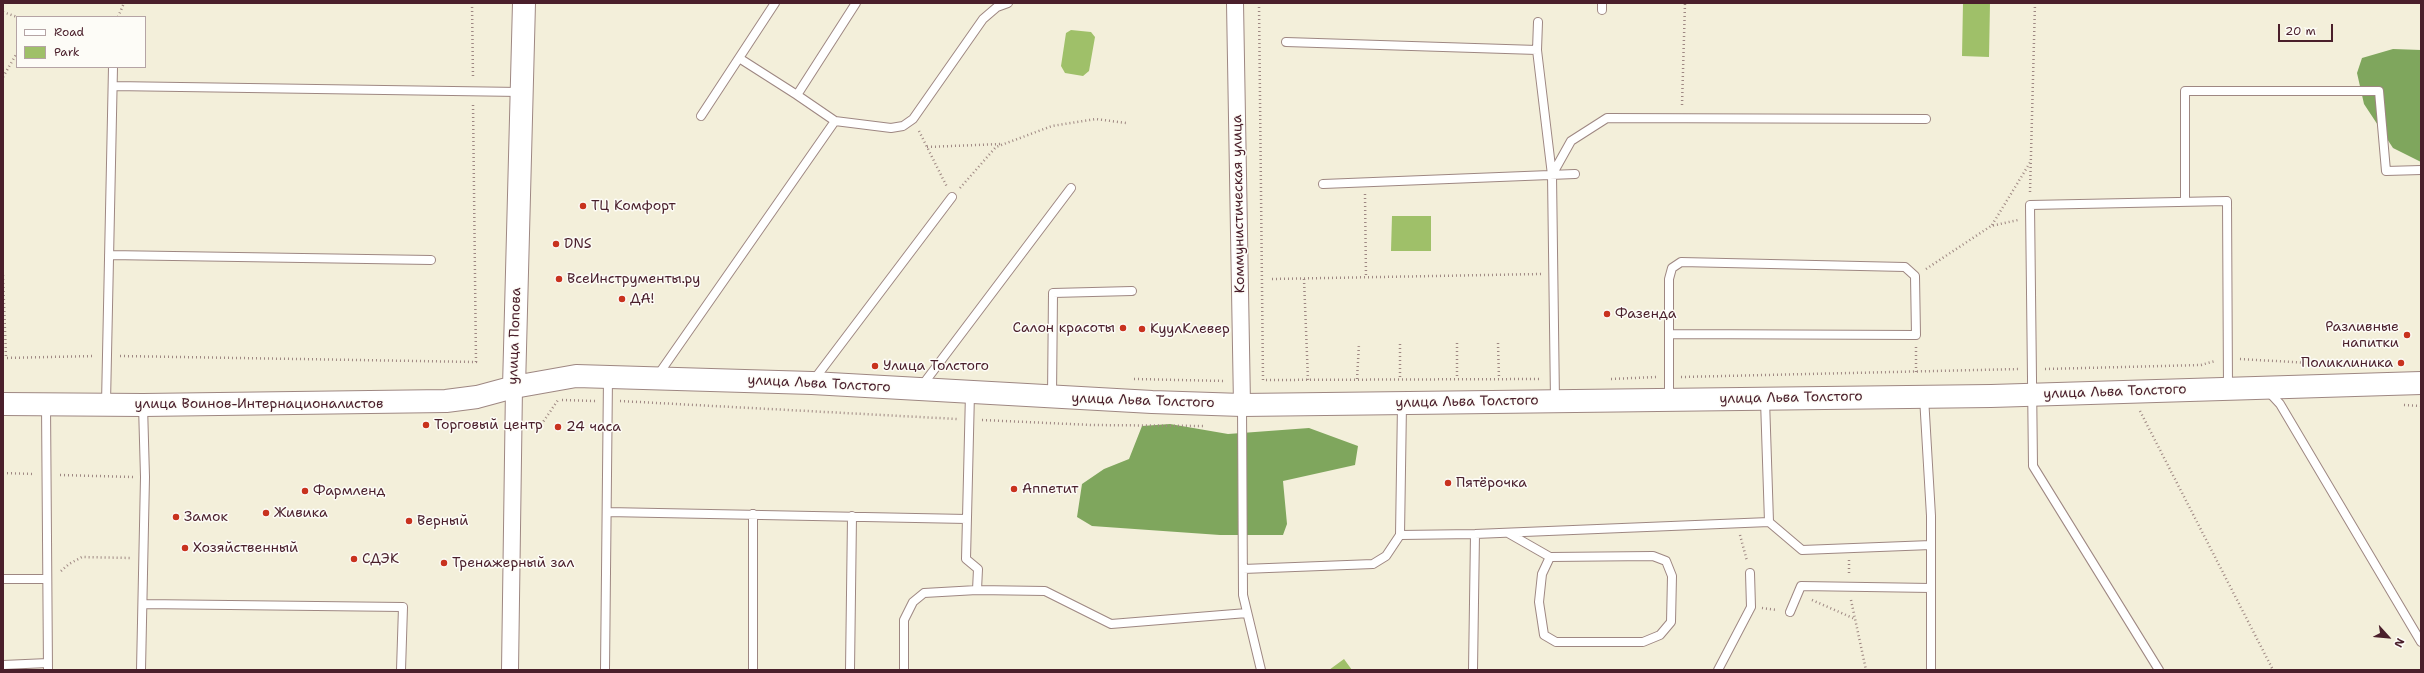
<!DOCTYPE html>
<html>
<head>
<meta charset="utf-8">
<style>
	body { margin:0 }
	#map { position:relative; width:2424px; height:673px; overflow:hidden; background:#f3efda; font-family:"Shantell Sans",sans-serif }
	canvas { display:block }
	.frame { position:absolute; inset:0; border:4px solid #4a1f2b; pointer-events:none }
	.legend { position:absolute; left:16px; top:16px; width:130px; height:52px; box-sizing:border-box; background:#fdfcf7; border:1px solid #b5a4a5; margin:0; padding:5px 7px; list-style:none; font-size:12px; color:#4a1f2b }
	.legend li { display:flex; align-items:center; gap:8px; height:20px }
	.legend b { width:20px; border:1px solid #b5a4a5 }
	.north { position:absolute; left:2368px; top:617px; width:40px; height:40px; -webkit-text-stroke:3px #fdfcf7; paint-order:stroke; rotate:117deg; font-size:11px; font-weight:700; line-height:16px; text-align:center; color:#4a1f2b }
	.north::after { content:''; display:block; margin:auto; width:14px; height:18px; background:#4a1f2b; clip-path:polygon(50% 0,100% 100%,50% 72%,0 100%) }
	.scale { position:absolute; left:2278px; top:24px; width:55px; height:18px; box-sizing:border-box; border:2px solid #4a1f2b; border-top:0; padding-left:5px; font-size:12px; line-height:14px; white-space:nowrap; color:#4a1f2b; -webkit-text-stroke:3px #fdfcf7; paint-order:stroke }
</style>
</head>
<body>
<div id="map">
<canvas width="2424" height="673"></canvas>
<div class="frame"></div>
<ul class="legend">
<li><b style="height:5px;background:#fff"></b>Road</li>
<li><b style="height:11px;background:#9fc069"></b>Park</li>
</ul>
<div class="north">N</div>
<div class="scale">20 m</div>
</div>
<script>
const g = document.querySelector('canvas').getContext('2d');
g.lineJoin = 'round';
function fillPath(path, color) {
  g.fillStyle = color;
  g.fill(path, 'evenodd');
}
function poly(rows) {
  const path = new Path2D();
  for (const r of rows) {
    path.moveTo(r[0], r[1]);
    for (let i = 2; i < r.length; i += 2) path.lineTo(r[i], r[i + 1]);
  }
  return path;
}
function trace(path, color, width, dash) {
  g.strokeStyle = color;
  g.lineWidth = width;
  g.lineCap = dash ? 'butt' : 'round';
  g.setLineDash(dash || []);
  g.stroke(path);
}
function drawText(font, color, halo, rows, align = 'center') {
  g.font = font + ' "Shantell Sans",sans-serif';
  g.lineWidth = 3;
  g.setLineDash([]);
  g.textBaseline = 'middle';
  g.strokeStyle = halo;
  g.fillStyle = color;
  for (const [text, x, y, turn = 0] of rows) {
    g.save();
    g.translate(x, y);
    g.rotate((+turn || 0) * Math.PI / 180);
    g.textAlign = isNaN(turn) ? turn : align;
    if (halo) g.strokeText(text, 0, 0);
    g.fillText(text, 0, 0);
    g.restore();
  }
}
const green = poly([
	[1963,3,1990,3,1989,57,1962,56],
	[1071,30,1091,32,1095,37,1089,71,1083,76,1065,73,1061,66,1066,33],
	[1392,216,1431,216,1431,251,1391,251],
	[1344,659,1352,670,1329,670]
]);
const forest = poly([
	[2393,49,2421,50,2421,162,2393,148,2364,104,2357,73,2362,58],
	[1170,424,1228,434,1309,428,1358,446,1355,465,1283,481,1287,524,1283,535,1220,535,1092,526,1077,517,1082,484,1104,469,1129,459,1142,426]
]);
const path = poly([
	[472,3,473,78],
	[1259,3,1263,380,1542,379],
	[3,12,17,17],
	[118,17,124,3],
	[3,77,17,53],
	[1682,105,1685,3],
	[919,131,947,187],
	[927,147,1001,144],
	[960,188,996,147,1052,126,1096,119,1126,123],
	[2030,192,2035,3],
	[1365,194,1366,277],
	[1992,225,2031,161],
	[1926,269,1991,226,2018,220],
	[3,275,6,358],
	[1272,279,1541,274],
	[1304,279,1308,380],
	[1457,343,1457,379],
	[1498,343,1499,379],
	[1400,344,1400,379],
	[120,356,476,362,473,103],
	[3,358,95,356],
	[2240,359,2327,364],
	[2045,369,2201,365,2215,361],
	[1916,372,1916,347],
	[1681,377,2020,369],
	[1134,379,1225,381],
	[1357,379,1359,344],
	[1611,379,1656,377],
	[562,400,595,401],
	[620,401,957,419],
	[2404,405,2421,406],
	[2140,411,2273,670],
	[982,420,1092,425,1205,426],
	[539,428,558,400],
	[3,473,35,474],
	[60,475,133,477],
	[1740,535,1747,561],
	[61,571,69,564,82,557,131,558],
	[1849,573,1849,560],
	[1812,600,1855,619],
	[1851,600,1866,670],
	[1762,608,1777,610]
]);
const lane = poly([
	[1602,3,1602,10],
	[1538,22,1537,50,1552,175,1555,401],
	[1286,42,1537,50],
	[739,58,797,95],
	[113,86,520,92],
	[701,116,775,3],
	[835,121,891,128,903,126,913,119,983,19,997,7,1008,3],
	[1552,175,1571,141,1607,118,1926,119],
	[1323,184,1575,174],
	[2185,201,2185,91,2379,91,2386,171,2421,170],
	[109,255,431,260],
	[658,375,835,121,797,95,856,3],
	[813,381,952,197],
	[921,387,1071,188],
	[2268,391,2280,404,2421,642],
	[970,393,966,559,978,569,977,590,1045,591,1111,624,1247,613],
	[1052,396,1053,293,1132,291],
	[1924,397,1931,516,1931,670],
	[1669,399,1669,279,1672,268,1681,262,1905,267,1915,276,1916,335,1669,334],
	[1765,400,1769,522,1802,550,1931,545],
	[106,403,113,67],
	[1402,404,1400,535,1475,534,1769,522],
	[46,405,48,670],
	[1242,405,1243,595,1261,670],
	[607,512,967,519],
	[1508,533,1550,557,1653,556,1666,561,1672,576,1671,622,1660,635,1643,642,1556,642,1544,635,1539,602,1542,574,1550,557],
	[1243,569,1373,564,1386,556,1400,535],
	[3,579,47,579],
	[143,604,403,607,401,670],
	[1790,612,1801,586,1931,588],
	[3,665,48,663],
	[141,670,145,477,143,405],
	[605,670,608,377],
	[753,670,753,514],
	[850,670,852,516],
	[904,670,904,620,913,602,924,593,977,590],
	[1473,670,1475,534],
	[1718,670,1751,607,1750,573],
	[2159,670,2033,466,2030,205,2227,201,2228,388]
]);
const street = poly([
	[1235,3,1242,405],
	[510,670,514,387]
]);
const secondary = poly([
	[514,387,524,3],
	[3,404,143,405,446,401,477,397,514,387,576,376,812,383,1152,402,1242,405,1991,396,2421,383]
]);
const markers = [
	[583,206,4,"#c8321e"],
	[556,244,4,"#c8321e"],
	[559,279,4,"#c8321e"],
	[622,299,4,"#c8321e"],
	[1607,314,4,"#c8321e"],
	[1123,328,4,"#c8321e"],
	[1142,329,4,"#c8321e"],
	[2407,335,4,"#c8321e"],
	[2401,363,4,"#c8321e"],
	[875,366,4,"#c8321e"],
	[426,425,4,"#c8321e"],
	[558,427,4,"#c8321e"],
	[1448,483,4,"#c8321e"],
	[1014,489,4,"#c8321e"],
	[305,491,4,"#c8321e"],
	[266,513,4,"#c8321e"],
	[176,517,4,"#c8321e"],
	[409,521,4,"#c8321e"],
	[185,548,4,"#c8321e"],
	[354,559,4,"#c8321e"],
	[444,563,4,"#c8321e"]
];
const streetNames = [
	["Коммунистическая улица",1239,204,-91],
	["улица Попова",515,336,-88],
	["улица Льва Толстого",819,384,3],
	["улица Льва Толстого",2115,392,-2],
	["улица Льва Толстого",1791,398,-1],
	["улица Льва Толстого",1143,401,2],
	["улица Льва Толстого",1467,402,-1],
	["улица Воинов-Интернационалистов",259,404]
];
const poiNames = [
	["ТЦ Комфорт",591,206],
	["DNS",564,244],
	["ВсеИнструменты.ру",567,279],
	["ДА!",630,299],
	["Фазенда",1615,314],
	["Разливные",2399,327,"right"],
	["напитки",2399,343,"right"],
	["Салон красоты",1115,328,"right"],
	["КуулКлевер",1150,329],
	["Поликлиника",2393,363,"right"],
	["Улица Толстого",883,366],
	["Торговый центр",434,425],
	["24 часа",566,427],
	["Пятёрочка",1456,483],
	["Аппетит",1022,489],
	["Фармленд",313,491],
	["Живика",274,513],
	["Замок",184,517],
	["Верный",417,521],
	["Хозяйственный",193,548],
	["СДЭК",362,559],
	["Тренажерный зал",452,563]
];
fillPath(green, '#9fc069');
fillPath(forest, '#7fa65d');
trace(lane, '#9e8782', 10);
trace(street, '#9e8782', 18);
trace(secondary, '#9e8782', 24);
trace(path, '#9e8782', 2.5, [1, 3]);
trace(lane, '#fff', 8);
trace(street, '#fff', 16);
trace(secondary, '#fff', 22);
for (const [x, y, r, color] of markers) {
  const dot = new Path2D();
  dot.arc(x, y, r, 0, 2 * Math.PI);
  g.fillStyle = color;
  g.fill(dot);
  trace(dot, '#fdfcf7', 1.5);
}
drawText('14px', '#4a1f2b', '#fdfcf7', streetNames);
drawText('14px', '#4a1f2b', '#fdfcf7', poiNames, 'left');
</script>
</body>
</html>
